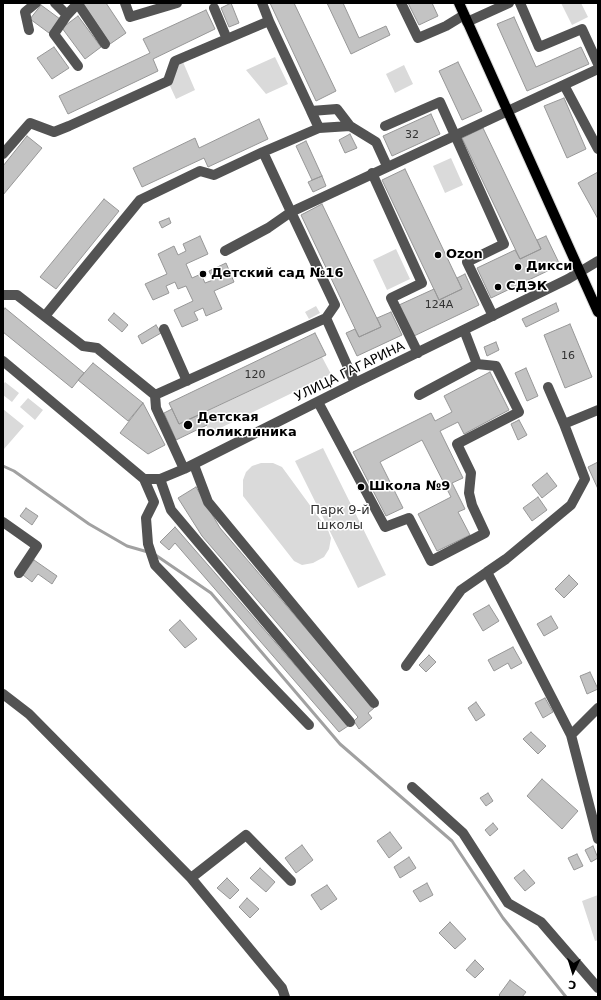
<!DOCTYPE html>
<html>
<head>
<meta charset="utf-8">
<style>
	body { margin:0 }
	#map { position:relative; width:601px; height:1000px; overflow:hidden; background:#fff; font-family:"DejaVu Sans",sans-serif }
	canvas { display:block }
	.frame { position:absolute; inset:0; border:4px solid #000; pointer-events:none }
	.north { position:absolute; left:553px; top:952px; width:40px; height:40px; -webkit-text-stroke:3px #fff; paint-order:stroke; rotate:184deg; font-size:11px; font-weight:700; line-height:16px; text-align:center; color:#000 }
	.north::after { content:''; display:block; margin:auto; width:14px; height:18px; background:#000; clip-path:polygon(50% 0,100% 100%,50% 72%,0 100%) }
</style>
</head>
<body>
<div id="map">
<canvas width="601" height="1000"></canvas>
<div class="frame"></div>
<div class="north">С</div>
</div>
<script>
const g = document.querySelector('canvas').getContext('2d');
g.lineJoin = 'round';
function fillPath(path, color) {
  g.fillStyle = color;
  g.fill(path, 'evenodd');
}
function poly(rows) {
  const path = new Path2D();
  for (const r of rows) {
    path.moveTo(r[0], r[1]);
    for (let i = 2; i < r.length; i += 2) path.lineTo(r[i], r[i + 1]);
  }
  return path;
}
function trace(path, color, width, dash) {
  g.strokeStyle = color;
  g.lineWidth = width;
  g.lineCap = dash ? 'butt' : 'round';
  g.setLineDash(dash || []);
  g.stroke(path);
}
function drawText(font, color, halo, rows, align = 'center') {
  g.font = font + ' "DejaVu Sans",sans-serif';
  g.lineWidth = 3;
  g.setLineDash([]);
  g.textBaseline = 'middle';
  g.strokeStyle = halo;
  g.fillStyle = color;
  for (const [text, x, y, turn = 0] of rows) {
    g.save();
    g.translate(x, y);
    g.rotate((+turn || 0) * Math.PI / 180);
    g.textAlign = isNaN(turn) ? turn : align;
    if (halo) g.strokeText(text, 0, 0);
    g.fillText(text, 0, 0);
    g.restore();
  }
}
const green = poly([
	[561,3,581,3,588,17,572,25],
	[275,57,288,84,266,94,246,70],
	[183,62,195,90,176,99,170,86,178,64],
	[404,65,413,84,395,93,386,74],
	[451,158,463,185,445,193,433,166],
	[396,249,410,279,387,290,373,260],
	[316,306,320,313,309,319,305,312],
	[322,357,331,374,210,433,201,414],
	[5,382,19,393,12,402,3,395,3,385],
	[28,398,43,410,35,420,20,407],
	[3,409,24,426,4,449,3,448],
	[323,448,386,575,358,588,295,461],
	[261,463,273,463,282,467,328,530,331,538,329,549,324,557,313,563,302,565,294,561,243,496,243,480,246,472,252,466],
	[598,895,598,940,595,941,582,901]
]);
const stream = poly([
	[3,466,14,471,89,524,127,546,148,552],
	[154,554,211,593,340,744,452,841,503,918,566,997]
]);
const building = poly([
	[83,3,106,3,126,33,110,44,83,3],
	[231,3,239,23,229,27,221,8,231,3],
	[270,3,294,3,336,91,316,101,270,3],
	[327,3,343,3,359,38,386,26,390,35,351,54,327,3],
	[408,3,432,3,438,16,419,25,408,3],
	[41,5,60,19,49,33,30,19,41,5],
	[206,10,215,29,153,59,158,71,68,114,59,96,150,53,143,39,206,10],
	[78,16,101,47,85,59,62,28,78,16],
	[514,17,536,67,581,47,589,64,527,91,497,24,514,17],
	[54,47,69,68,52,79,37,58,54,47],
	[458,62,482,111,462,120,439,71,458,62],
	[564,98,586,149,567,158,544,106,564,98],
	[431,114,440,134,392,156,383,136,431,114],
	[259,119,268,139,208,167,204,158,142,187,133,168,195,138,199,148,259,119],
	[483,128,541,249,520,259,462,138,483,128],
	[350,134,357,148,345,153,339,140,350,134],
	[27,136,42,148,3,195,3,166,27,136],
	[306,141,322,176,312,180,296,146,306,141],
	[405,169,462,289,439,300,382,180,405,169],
	[598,172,598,219,578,183,598,172],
	[322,176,326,186,313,192,308,182,322,176],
	[104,199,119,211,56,289,40,277,104,199],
	[322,204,381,327,359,337,301,215,322,204],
	[169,218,171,223,162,228,159,222,169,218],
	[200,236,208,254,186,264,192,278,201,274,205,283,213,280,209,271,226,263,234,282,214,291,222,309,206,316,203,308,194,312,198,320,182,327,174,310,193,301,186,286,178,289,175,282,166,286,169,293,153,300,145,284,167,274,158,254,174,246,178,255,186,251,183,244,200,236],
	[546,236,560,265,491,298,477,268,515,250,520,259,541,249,537,240,546,236],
	[465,274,479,305,414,336,399,305,434,289,439,300,462,289,457,278,465,274],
	[556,303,559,311,526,327,522,319,556,303],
	[5,308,84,373,72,388,3,332,3,311,5,308],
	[391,312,402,335,357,356,346,333,355,329,359,337,381,327,377,318,391,312],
	[114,313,128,325,122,332,108,320,114,313],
	[570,324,592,377,565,388,544,335,570,324],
	[156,325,161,333,142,344,138,336,156,325],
	[315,333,326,355,179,424,169,403,315,333],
	[496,342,499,350,487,356,484,347,496,342],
	[93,363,143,403,128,421,78,380,93,363],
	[526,368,538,396,527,401,515,373,526,368],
	[490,372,509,410,464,434,458,422,440,431,463,478,452,483,465,509,458,512,470,535,437,551,418,514,451,497,422,440,380,462,403,508,386,516,353,452,431,413,435,421,452,412,444,396,490,372],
	[143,403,165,445,148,454,120,433,143,403],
	[172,409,179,424,201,414,207,425,176,440,164,413,172,409],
	[519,420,527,435,518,440,511,424,519,420],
	[598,462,598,489,588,467,598,462],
	[547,473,557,486,542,498,532,485,547,473],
	[196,487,220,528,374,708,368,713,372,718,359,729,354,721,358,717,202,536,178,498,196,487],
	[538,497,547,510,532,521,523,508,538,497],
	[26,508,38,516,32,525,20,516,26,508],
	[175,527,348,726,339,732,175,543,169,550,160,542,175,527],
	[34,560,57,576,52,584,38,574,32,582,23,575,34,560],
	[569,575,578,584,564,598,555,589,569,575],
	[489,605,499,621,483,631,473,614,489,605],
	[551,616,558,628,544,636,537,624,551,616],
	[180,620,197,639,185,648,169,630,180,620],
	[513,647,522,663,511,669,508,663,494,671,488,660,513,647],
	[429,655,436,662,426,672,419,665,429,655],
	[590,672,598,689,587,694,580,676,590,672],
	[545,698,553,712,543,718,535,703,545,698],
	[476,702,485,715,476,721,468,708,476,702],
	[531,732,546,746,538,754,523,739,531,732],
	[542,779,578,811,562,829,527,796,542,779],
	[488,793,493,801,486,806,480,798,488,793],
	[493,823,498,829,490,836,485,830,493,823],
	[390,832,402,848,389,858,377,841,390,832],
	[302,845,313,860,296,873,285,858,302,845],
	[593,846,598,858,591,862,585,850,593,846],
	[577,854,583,866,574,870,568,858,577,854],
	[409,857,416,868,400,878,394,867,409,857],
	[260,868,275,882,266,892,250,878,260,868],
	[524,870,535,883,525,891,514,878,524,870],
	[227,878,239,890,230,899,217,888,227,878],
	[427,883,433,895,420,902,413,891,427,883],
	[327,885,337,899,321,910,311,895,327,885],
	[247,898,259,909,250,918,239,907,247,898],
	[450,922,466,939,455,949,439,933,450,922],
	[475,960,484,969,475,978,466,970,475,960],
	[510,980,526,992,522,997,501,997,499,995,510,980]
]);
const minor = poly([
	[55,3,67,15],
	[125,3,130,17,177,3],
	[262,3,269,21],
	[401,3,418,38,446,26,464,15],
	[520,3,539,47,582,29,598,64],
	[78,4,105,44],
	[214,8,227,39],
	[467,22,509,3],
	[29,30,25,12,36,3],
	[78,66,54,34,67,15,78,3],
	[564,85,598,149],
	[385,126,440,102,504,244,467,262,493,316],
	[319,128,350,126],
	[263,152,319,128,311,111,337,109,350,126,376,142,387,166],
	[3,154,30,123,54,132,69,126,168,81,175,61,269,21,311,111],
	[372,173,422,283,391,298,418,353],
	[3,295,17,295,83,346,97,348,155,395,156,408,184,469],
	[45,316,140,200,200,171,214,175,263,152,291,212,268,228,225,251],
	[326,318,335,305,291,212,598,69],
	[164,329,187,381],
	[3,361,144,479,160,479,184,469,355,383,568,279,598,261],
	[548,387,564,424],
	[155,395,326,318,355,383],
	[419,395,477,364,464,330],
	[318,402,385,527,409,518,431,561,485,533,472,505,469,493,471,473,457,444,519,412,496,366,477,364],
	[194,465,208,502,374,703],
	[144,479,154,502,146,518,148,544,155,565,309,725],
	[160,479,171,510,350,722],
	[3,522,37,546,19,573],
	[406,666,461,590,487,572],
	[3,694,29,714,191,878,282,988,285,997],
	[598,708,571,735,598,839],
	[571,735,487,572,506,559,571,505,585,479,564,424,598,410],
	[412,787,463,833,508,903,541,922,598,988],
	[191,878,246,835,291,881]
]);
const major = poly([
	[459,3,598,312]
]);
const markers = [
	[438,255,4,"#000"],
	[518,267,4,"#000"],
	[203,274,4,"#000"],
	[498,287,4,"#000"],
	[188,425,5,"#000"],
	[361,487,4,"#000"]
];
const numberNames = [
	["32",412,135],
	["124А",439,305],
	["16",568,356],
	["120",255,375]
];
const poiNames = [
	["Ozon",446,255],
	["Дикси",526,267],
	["Детский сад №16",211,274],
	["СДЭК",506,287],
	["Детская",197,418],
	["поликлиника",197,433],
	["Школа №9",369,487]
];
const streetNames = [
	["УЛИЦА ГАГАРИНА",350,372,-26]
];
const parkNames = [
	["Парк 9-й",340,511],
	["школы",340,526]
];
fillPath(green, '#dadada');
trace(stream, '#a1a1a1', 3);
fillPath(building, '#c3c3c3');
trace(building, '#979797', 1);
trace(major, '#dbdbdb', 12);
trace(minor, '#535353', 10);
trace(major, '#000', 10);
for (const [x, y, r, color] of markers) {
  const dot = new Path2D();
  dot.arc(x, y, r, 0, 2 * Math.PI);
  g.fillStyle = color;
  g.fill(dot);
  trace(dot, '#fff', 1.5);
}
drawText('11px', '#313131', null, numberNames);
drawText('bold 13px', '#000', '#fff', poiNames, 'left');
drawText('13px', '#000', '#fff', streetNames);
drawText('13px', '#313131', '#fff', parkNames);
</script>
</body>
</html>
